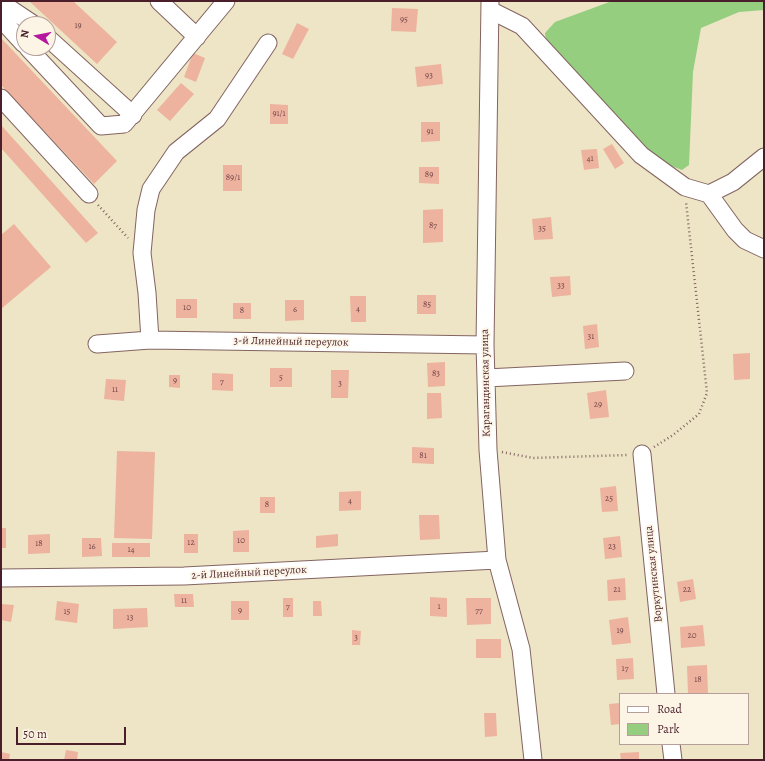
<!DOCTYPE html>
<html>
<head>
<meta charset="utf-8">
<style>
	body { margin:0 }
	#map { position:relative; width:765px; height:761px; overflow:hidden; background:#ede5c5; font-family:Alegreya,serif }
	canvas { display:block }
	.frame { position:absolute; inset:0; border:2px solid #4a1f2b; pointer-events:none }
	.legend { position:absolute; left:619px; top:693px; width:130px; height:52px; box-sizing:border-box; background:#fcf5e5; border:1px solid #b59f9b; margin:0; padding:5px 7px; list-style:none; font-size:12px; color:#4a1f2b }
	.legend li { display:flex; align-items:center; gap:8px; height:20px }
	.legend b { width:20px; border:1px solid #b59f9b }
	.north { position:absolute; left:16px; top:16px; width:40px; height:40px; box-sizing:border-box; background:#fcf5e5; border:1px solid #b59f9b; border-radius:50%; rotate:280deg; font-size:11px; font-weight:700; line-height:16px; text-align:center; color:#4a1f2b }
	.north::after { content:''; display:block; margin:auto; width:14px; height:18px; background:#b5179e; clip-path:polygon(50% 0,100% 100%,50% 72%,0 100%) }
	.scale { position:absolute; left:16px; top:727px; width:110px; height:18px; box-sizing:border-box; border:2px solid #4a1f2b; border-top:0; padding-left:5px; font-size:12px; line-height:14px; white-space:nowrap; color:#4a1f2b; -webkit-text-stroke:3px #fcf5e5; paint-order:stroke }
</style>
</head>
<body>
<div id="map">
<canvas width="765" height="761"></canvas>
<div class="frame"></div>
<ul class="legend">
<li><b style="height:5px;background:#fff"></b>Road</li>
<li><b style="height:11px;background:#96ce80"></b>Park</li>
</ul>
<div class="north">N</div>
<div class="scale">50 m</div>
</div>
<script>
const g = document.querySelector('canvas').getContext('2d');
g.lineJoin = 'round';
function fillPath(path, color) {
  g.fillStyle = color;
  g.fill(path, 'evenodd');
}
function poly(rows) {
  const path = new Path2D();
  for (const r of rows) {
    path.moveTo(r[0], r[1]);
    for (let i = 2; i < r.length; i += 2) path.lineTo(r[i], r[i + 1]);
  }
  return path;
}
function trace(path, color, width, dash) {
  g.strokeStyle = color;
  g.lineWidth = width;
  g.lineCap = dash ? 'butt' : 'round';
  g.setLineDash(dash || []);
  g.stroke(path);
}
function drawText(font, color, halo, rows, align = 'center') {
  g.font = font + ' Alegreya,serif';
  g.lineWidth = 3.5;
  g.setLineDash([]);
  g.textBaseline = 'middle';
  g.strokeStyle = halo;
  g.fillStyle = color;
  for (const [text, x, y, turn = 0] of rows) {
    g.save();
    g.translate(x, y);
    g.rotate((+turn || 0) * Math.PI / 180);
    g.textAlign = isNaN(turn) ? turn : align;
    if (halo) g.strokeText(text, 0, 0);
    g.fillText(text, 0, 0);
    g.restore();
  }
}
const green = poly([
	[612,1,764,1,764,10,739,12,701,28,693,72,689,165,682,170,666,164,640,142,546,41,545,33,555,22]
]);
const building = poly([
	[29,1,73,1,117,42,97,64],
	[392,8,418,9,416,32,391,31],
	[297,23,309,29,293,59,282,54],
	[1,38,117,161,94,184,1,85],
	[193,53,205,58,196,82,184,77],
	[441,64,443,84,417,87,415,67],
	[181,83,194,94,170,121,157,110],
	[270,104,288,105,288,124,270,124],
	[421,122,440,122,440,141,421,142],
	[1,125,98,233,86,243,1,148],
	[612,144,624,163,615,169,603,149],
	[597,149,599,168,584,170,581,150],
	[223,165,242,165,242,191,223,191],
	[419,167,439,167,439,184,419,183],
	[443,209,443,242,423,243,423,210],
	[551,217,553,239,534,240,532,219],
	[14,224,51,267,1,309,1,235],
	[570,276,571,295,552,297,550,277],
	[417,295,436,295,436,314,417,314],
	[350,296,366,296,366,322,351,322],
	[176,299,197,299,197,318,176,318],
	[285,300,304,300,304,320,285,321],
	[233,303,251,303,251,319,233,319],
	[597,324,599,347,585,349,583,326],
	[750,353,750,379,734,380,733,354],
	[445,362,445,386,428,387,427,363],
	[270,368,292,368,292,387,270,387],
	[331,370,349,370,348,398,331,398],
	[212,373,233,374,233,391,212,390],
	[169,375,180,375,180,388,169,387],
	[106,379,126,380,124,401,104,399],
	[606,390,609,417,590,419,587,393],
	[427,393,441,393,442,418,427,419],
	[412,447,434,448,434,464,412,463],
	[117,451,155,452,152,539,114,538],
	[616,486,618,511,602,512,600,488],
	[361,491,361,510,339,511,339,492],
	[260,497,275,497,275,513,260,513],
	[419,515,439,515,440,539,420,540],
	[1,528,6,528,6,548,1,548],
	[249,530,249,552,233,552,233,531],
	[50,534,50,553,28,554,28,535],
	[184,534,198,534,198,553,184,553],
	[338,534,338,546,316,548,316,536],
	[620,536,622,557,605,559,603,538],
	[82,538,101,538,102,556,82,557],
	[112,543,150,543,150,557,112,557],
	[625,578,626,600,608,601,607,580],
	[693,579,696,599,680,602,677,582],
	[174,594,193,594,194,607,175,607],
	[430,597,447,598,447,617,430,616],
	[283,598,293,598,293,617,283,617],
	[466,598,491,598,491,624,467,625],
	[57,601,79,604,77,623,55,620],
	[231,601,249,601,249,620,231,620],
	[313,601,321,601,322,616,313,616],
	[1,604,14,605,11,622,1,620],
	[147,608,148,627,113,629,113,609],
	[628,617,631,643,612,645,609,620],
	[703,625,705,646,681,648,680,627],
	[352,630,361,631,360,645,352,645],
	[476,639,501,639,501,658,476,658],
	[633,658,634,679,617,680,616,659],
	[707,665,708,694,688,694,687,666],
	[620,703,620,724,611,725,609,704],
	[484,713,496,713,497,736,485,737],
	[66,750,78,752,77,760,64,760],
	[1,752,10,754,9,760,1,760],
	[639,752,639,760,621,760,620,753]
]);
const path = poly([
	[98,205,128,238],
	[654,447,673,435,699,414,707,393,686,202],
	[502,452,533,458,627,455]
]);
const minor = poly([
	[159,1,197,37],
	[490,1,485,345,488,450,497,560,521,649,533,760],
	[1,5,9,8,33,24],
	[490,10,522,26,641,155,685,187,709,194,735,230,745,240,764,249],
	[1,19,24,44],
	[48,38,133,115],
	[28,48,101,126,124,124,226,1],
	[1,98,89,194],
	[709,194,733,182,764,157],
	[150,340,147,293,142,253,146,210,151,189,176,152,217,119,268,43],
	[97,344,150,340,485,345],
	[486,378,625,371],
	[642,454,666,694],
	[1,578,184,576,497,560],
	[671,744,673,760]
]);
const numberNames = [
	["95",404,20],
	["19",78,26],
	["93",429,76],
	["91/1",279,114],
	["91",430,132],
	["41",590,159],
	["89",429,175],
	["89/1",233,178],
	["87",433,226],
	["35",542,229],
	["33",561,286],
	["85",427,305],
	["10",187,308],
	["4",358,309],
	["6",295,310],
	["8",242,311],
	["31",591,337],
	["83",436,374],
	["5",281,378],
	["9",175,381],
	["7",222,382],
	["3",340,384],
	["11",115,390],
	["29",598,405],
	["81",423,456],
	["25",609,499],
	["4",350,501],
	["8",267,505],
	["10",241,541],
	["12",191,543],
	["18",39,544],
	["16",92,547],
	["23",612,547],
	["14",131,550],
	["21",617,590],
	["22",687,590],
	["11",184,601],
	["7",288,607],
	["1",439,607],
	["9",240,611],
	["77",479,611],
	["15",67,612],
	["13",130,618],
	["19",620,631],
	["20",692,636],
	["3",356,638],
	["17",625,669],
	["18",698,680]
];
const streetNames = [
	["3-й Линейный переулок",291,342,1],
	["Карагандинская улица",486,383,-91],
	["2-й Линейный переулок",249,573,-3],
	["Воркутинская улица",654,574,-96]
];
fillPath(green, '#96ce80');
fillPath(building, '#edb39e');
trace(minor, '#836461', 19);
trace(path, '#836461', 2.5, [1, 3]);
trace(minor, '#fff', 17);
drawText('9px', '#734448', null, numberNames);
drawText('11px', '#4a1f2b', '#fcf5e5', streetNames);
</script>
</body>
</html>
